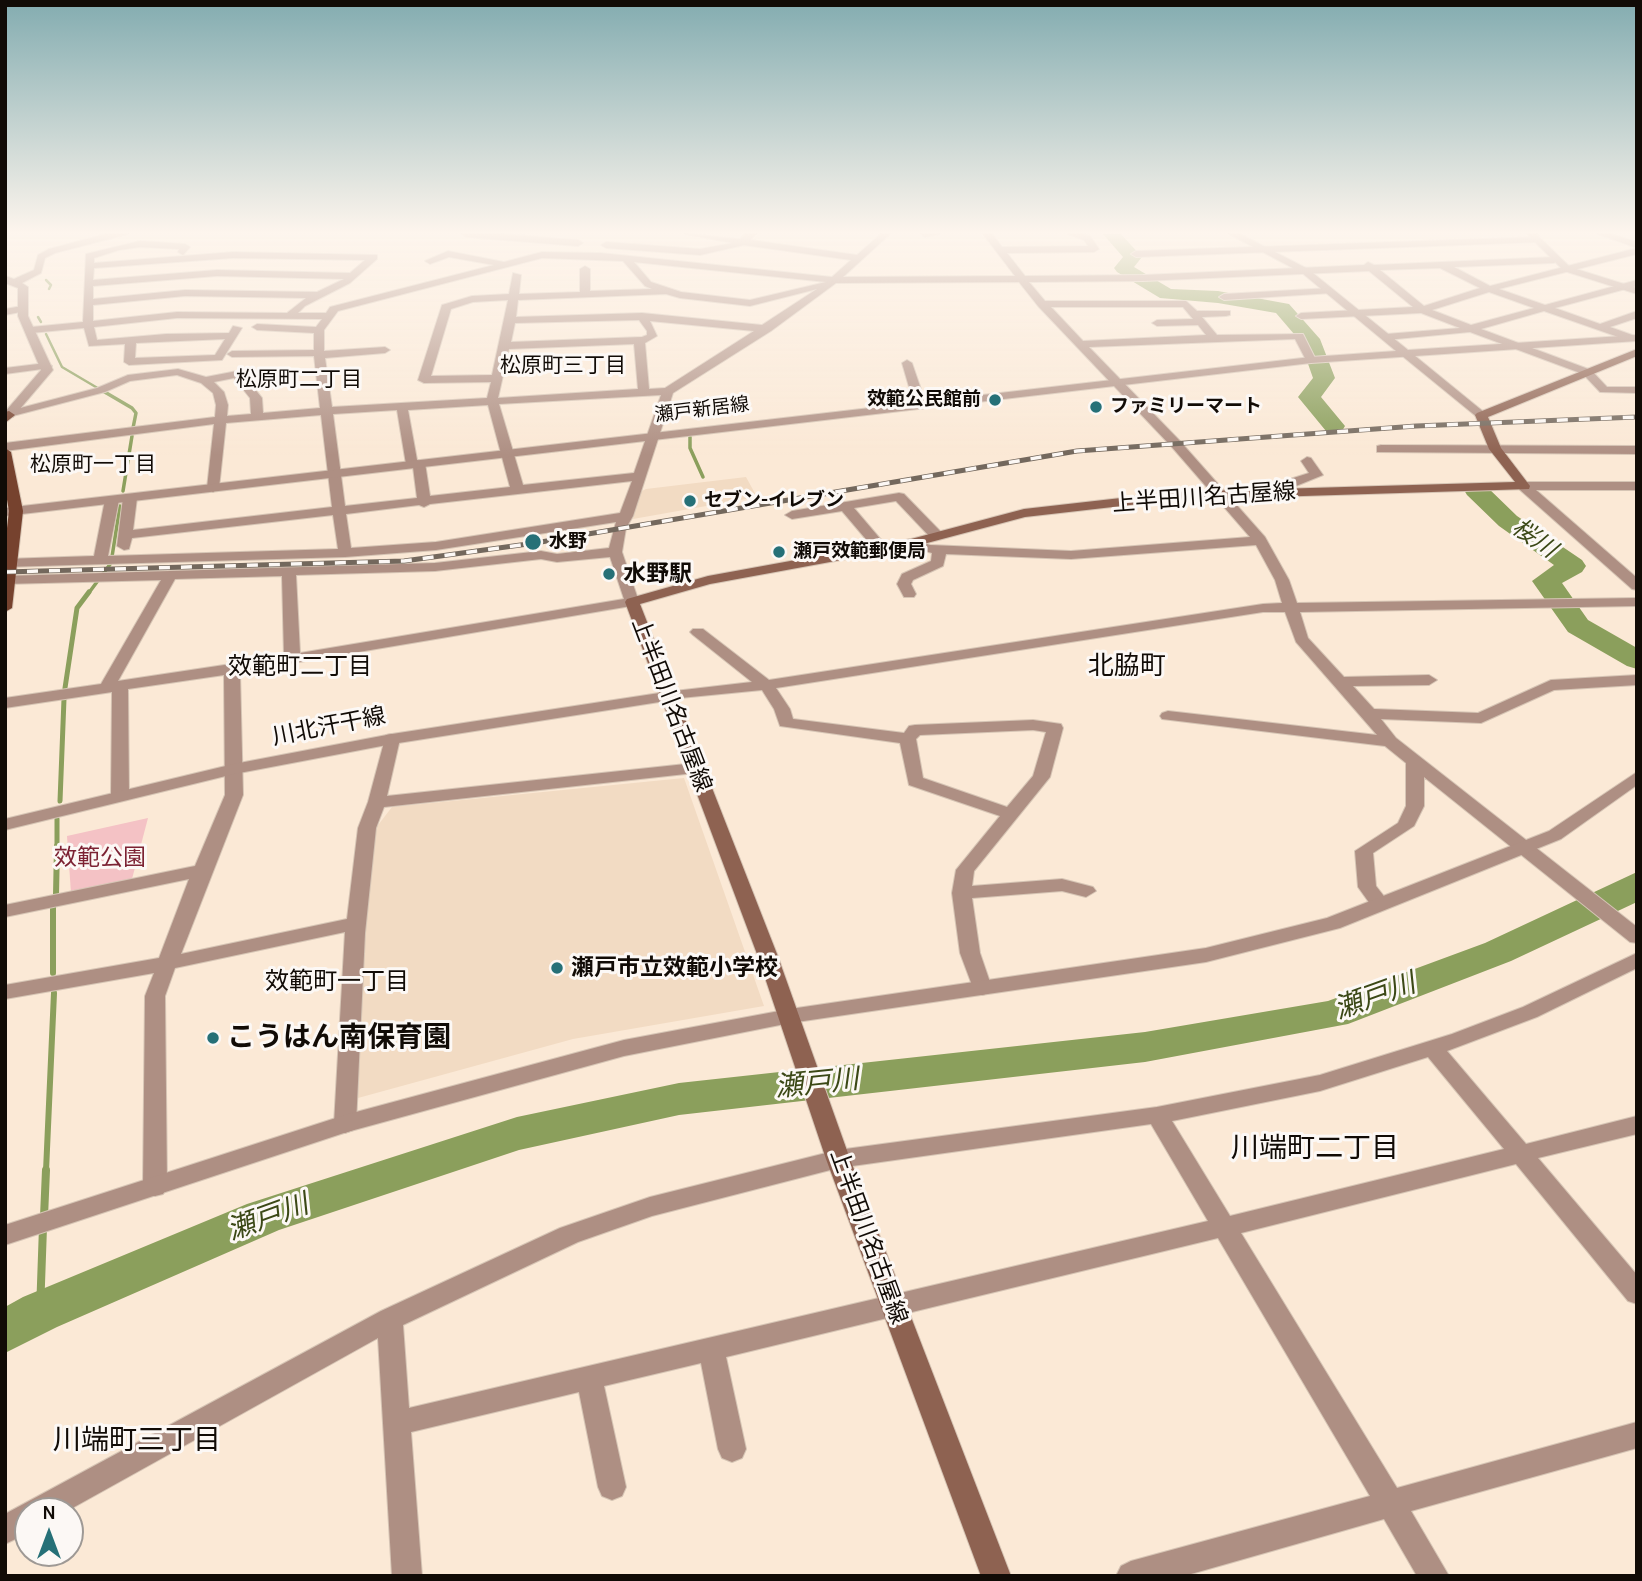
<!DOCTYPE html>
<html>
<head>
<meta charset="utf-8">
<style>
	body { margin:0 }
	#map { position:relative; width:1642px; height:1581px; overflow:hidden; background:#fbe9d6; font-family:Karla,sans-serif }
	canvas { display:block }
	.frame { position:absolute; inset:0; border:7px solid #110b06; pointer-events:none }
	.north { position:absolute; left:14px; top:1497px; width:70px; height:70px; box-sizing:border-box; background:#fcf8f5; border:2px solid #9e9995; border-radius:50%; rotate:0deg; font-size:19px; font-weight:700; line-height:28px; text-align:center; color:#110b06 }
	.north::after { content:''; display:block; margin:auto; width:24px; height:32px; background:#267077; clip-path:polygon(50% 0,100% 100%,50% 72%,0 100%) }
</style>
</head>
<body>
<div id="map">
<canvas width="1642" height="1581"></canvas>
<div class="frame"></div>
<div class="north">N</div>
</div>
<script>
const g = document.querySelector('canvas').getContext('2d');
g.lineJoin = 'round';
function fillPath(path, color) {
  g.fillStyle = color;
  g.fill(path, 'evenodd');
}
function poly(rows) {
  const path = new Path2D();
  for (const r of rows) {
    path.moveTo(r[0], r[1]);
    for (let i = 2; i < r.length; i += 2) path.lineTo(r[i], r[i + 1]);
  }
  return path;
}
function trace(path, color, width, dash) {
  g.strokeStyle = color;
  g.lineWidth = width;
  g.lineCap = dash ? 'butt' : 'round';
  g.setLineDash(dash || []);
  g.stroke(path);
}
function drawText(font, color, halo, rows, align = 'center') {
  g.font = font + ' Karla,"Noto Sans JP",sans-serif';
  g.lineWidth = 6;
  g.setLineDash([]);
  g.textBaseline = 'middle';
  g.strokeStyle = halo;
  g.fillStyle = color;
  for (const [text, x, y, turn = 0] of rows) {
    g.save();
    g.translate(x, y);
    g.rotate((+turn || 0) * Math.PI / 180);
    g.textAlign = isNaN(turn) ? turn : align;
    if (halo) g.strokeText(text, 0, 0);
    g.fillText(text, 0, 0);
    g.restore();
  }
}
const built = poly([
	[746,477,757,497,633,519,640,492,646,489],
	[684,778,764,1006,573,1039,358,1098,364,930,375,829,392,807]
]);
const green = poly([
	[148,818,132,879,71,893,67,836]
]);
const streamFar4 = poly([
	[46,280,51,285,49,289],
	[38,317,41,322],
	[46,334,62,367,106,393]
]);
const streamFar3 = poly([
	[103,391,132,408,136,413,133,428],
	[690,437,690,448,703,477],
	[123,491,132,436],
	[712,494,718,504],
	[88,594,111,563,120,506]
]);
const streamFar2 = poly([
	[65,688,77,608,89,592],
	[60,801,64,699],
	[57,848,57,819]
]);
const streamFar1 = poly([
	[56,895,57,846],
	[53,907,53,973],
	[46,1171,54,993]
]);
const stream = poly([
	[44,1217,46,1170],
	[40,1312,43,1227]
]);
const river = poly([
	[1103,234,1121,234,1142,257,1134,267,1171,289,1218,291,1289,304,1320,339,1335,378,1321,397,1345,426,1342,431,1326,431,1298,397,1313,378,1300,341,1276,313,1218,303,1160,298,1117,272,1114,268,1123,257,1103,234],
	[1476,483,1485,485,1517,516,1582,560,1586,566,1582,572,1562,583,1588,620,1637,648,1637,669,1627,666,1568,632,1532,581,1554,565,1499,526,1467,495,1464,490,1467,485,1476,483],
	[1637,872,1637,902,1511,961,1348,1024,1145,1062,679,1115,519,1150,279,1230,57,1327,5,1353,5,1307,23,1297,247,1204,517,1117,679,1083,1145,1032,1328,1001,1485,943,1637,872]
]);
const minor = poly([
	[462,234,500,234,578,240,583,243,578,246,466,237,462,234],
	[685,234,740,239,746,234,756,234,750,240,857,255,881,234,890,234,843,277,1015,276,983,234,992,234,1002,247,1088,246,1084,240,1068,234,1082,234,1090,236,1099,249,1094,252,1007,253,1025,276,1143,275,1364,265,1368,262,1374,265,1554,257,1559,260,1554,263,1454,267,1490,286,1637,248,1637,254,1499,289,1545,305,1637,280,1637,286,1555,308,1600,324,1637,311,1637,318,1610,327,1635,336,1635,340,1627,340,1544,311,1481,329,1591,370,1607,387,1637,387,1637,393,1600,392,1583,374,1470,332,1386,340,1381,337,1386,334,1460,328,1421,313,1301,319,1296,316,1301,313,1413,307,1369,271,1143,281,1029,282,1045,301,1186,301,1197,311,1230,311,1230,315,1226,316,1202,317,1217,335,1303,334,1316,360,1315,362,1307,362,1295,339,1089,347,1179,440,1265,537,1289,580,1297,603,1637,598,1637,606,1300,612,1308,638,1344,677,1429,675,1437,680,1429,685,1353,686,1374,709,1478,713,1551,680,1637,675,1637,685,1554,690,1481,723,1381,719,1396,738,1637,927,1637,943,1630,942,1424,777,1424,806,1414,826,1373,853,1376,886,1390,904,1380,910,1373,908,1358,887,1355,851,1398,823,1406,806,1406,763,1385,746,1162,719,1160,716,1162,713,1168,711,1377,735,1296,642,1285,612,1263,612,776,688,790,709,793,719,904,733,909,726,915,725,1033,720,1061,724,1063,728,1050,777,974,871,972,886,1062,879,1093,887,1096,891,1086,897,1062,891,972,898,980,953,992,988,989,993,982,995,975,993,960,953,952,893,956,870,1000,816,909,785,900,743,780,726,774,709,762,690,660,700,658,697,666,692,752,682,693,635,690,632,693,629,703,629,769,680,1263,604,1282,603,1275,580,1256,545,1071,559,946,554,943,566,913,580,911,584,916,594,914,597,904,597,897,584,902,574,931,561,932,553,907,546,907,540,912,539,930,545,1071,551,1250,537,1171,446,1038,306,1019,282,836,283,771,331,673,393,633,516,626,528,622,552,639,602,637,605,240,672,243,795,181,954,347,919,358,828,368,802,386,735,392,734,400,739,387,796,695,763,704,768,695,773,384,807,376,828,365,933,356,1124,353,1130,345,1133,337,1130,334,1124,345,932,175,968,165,996,167,1187,163,1194,155,1196,147,1194,143,1187,145,996,154,973,5,999,5,985,159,958,189,879,5,917,5,905,195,866,225,795,224,675,128,689,129,796,126,800,114,800,111,796,112,692,5,708,5,698,101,684,161,580,5,584,5,576,435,563,541,551,557,554,609,548,616,522,436,550,345,557,5,567,5,559,94,556,105,500,112,496,119,500,108,556,338,549,333,515,132,538,129,549,124,550,117,546,123,498,130,494,137,498,133,530,332,507,321,415,226,423,219,488,213,492,207,488,214,424,5,451,5,443,215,417,216,405,213,393,201,383,177,375,130,381,105,392,5,418,5,412,97,388,128,375,178,369,206,377,237,371,241,372,262,398,263,413,320,408,314,356,232,357,227,354,232,351,314,350,314,333,257,330,252,327,257,324,316,327,322,319,177,318,94,327,97,340,166,334,229,333,233,326,242,328,222,360,129,365,124,362,125,344,89,346,84,328,31,333,26,330,31,327,83,322,86,254,140,241,185,244,190,247,183,255,178,252,179,249,140,247,119,250,94,258,94,263,233,252,377,255,377,259,350,283,305,306,298,313,326,313,330,307,494,265,449,257,430,264,425,261,448,251,504,262,542,252,601,253,832,277,851,260,744,245,700,255,606,248,601,245,606,242,700,249,733,243,685,234],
	[233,258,365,260,350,273,217,270,93,280,94,268,233,258],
	[542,258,623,261,645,286,652,289,590,291,590,269,585,266,580,269,580,292,519,294,521,275,513,273,509,294,472,296,442,305,418,380,424,383,491,382,487,398,332,407,325,358,385,353,390,350,385,347,324,351,324,330,338,311,542,258],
	[634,262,826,282,750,300,681,292,651,282,634,262],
	[1440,268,1480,288,1424,306,1380,270,1440,268],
	[217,276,344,279,317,292,185,290,93,299,93,286,217,276],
	[817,289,762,325,642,313,516,317,518,300,666,294,680,298,750,306,817,289],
	[1489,292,1534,308,1471,325,1432,310,1489,292],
	[185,296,306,298,287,313,177,312,93,321,93,305,185,296],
	[508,300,492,375,431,376,451,309,473,302,508,300],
	[1051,307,1183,307,1193,319,1157,320,1152,323,1157,326,1198,325,1206,335,1083,341,1051,307],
	[639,320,647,331,647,335,642,337,511,342,515,323,639,320],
	[650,321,754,331,665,388,649,389,645,343,657,336,650,321],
	[225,339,215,355,135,358,136,343,225,339],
	[634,344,638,389,498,398,509,349,634,344],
	[234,378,250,398,251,414,227,416,228,405,224,392,214,382,234,378],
	[661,395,634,473,523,485,499,404,661,395],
	[488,405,510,487,430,496,425,463,417,460,408,410,488,405],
	[397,410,406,464,413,467,417,498,345,506,333,414,397,410],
	[632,481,620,513,436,542,351,548,346,514,419,505,424,507,430,504,632,481],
	[610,557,624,599,300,653,296,575,435,571,541,559,557,562,610,557],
	[282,576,284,656,118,681,175,579,282,576],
	[1033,730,1046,732,1033,776,1007,807,923,778,916,739,920,735,1033,730],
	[921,234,939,234,925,237,921,234],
	[1598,234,1611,234,1637,242,1637,248,1598,234],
	[1537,237,1540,242,1136,257,1131,254,1136,251,1537,237],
	[1329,288,1334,291,1332,293,1224,300,1219,297,1224,294,1329,288],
	[22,306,26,307,26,311,5,315,5,309,22,306],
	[1401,351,1409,351,1485,413,1485,417,1477,417,1401,355,1401,351],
	[907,360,912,363,926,404,924,406,914,404,902,363,907,360],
	[46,363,52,366,50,368,5,374,5,368,46,363],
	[1381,445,1637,446,1637,454,1377,452,1377,446,1381,445],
	[1307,457,1311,458,1323,475,1296,486,1296,495,1286,495,1283,484,1284,481,1309,473,1301,461,1307,457],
	[1524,482,1637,482,1637,490,1536,490,1637,578,1637,590,1632,589,1519,489,1518,486,1524,482],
	[899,493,904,494,942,533,942,539,932,539,896,501,854,508,888,548,881,552,876,551,842,511,792,519,785,515,792,511,899,493],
	[1637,953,1637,968,1537,1017,1447,1051,1526,1144,1637,1116,1637,1134,1538,1158,1637,1275,1637,1304,1628,1301,1516,1164,1241,1233,1397,1488,1637,1422,1637,1448,1411,1511,1449,1576,1417,1576,1384,1519,1184,1576,1116,1576,1121,1566,1131,1561,1370,1496,1218,1238,726,1357,746,1449,742,1458,732,1462,722,1458,718,1449,701,1363,604,1386,626,1487,622,1496,612,1500,602,1496,598,1487,579,1392,411,1432,422,1576,392,1576,378,1338,67,1511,28,1511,28,1533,5,1544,5,1514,381,1311,560,1228,650,1197,838,1150,1157,1107,1320,1075,1452,1034,1523,1007,1637,953],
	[1428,1057,1504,1149,1230,1216,1172,1121,1320,1091,1428,1057],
	[1151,1124,1208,1221,409,1408,403,1325,578,1242,652,1216,838,1168,1151,1124]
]);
const tertiary = poly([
	[106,234,128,234,55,253,45,258,41,273,22,283,28,287,28,316,53,370,13,417,5,418,5,412,41,370,18,316,18,288,5,283,5,276,14,279,34,270,38,255,49,249,106,234],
	[1229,234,1240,234,1308,269,1408,350,1637,335,1637,341,1311,363,5,516,5,508,1311,357,1396,351,1302,273,1229,234],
	[1527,234,1536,234,1570,267,1637,288,1637,294,1564,271,1527,234],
	[666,692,674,697,672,700,392,744,234,774,5,830,5,819,234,764,392,734,666,692],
	[1637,772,1637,785,1561,839,1340,928,1206,962,790,1023,624,1056,347,1132,5,1245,5,1225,345,1115,624,1040,790,1009,1206,948,1327,918,1549,831,1637,772]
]);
const secondary = poly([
	[1637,349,1637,356,1488,417,1501,448,1530,486,1529,489,1174,500,1025,517,912,547,710,584,640,604,777,954,850,1159,1011,1576,981,1576,826,1159,757,954,625,602,627,599,708,576,911,539,1024,509,1174,492,1515,482,1489,449,1475,415,1477,413,1637,349]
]);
const primary = poly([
	[9,411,15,415,5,423,5,412,9,411],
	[5,448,11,452,23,511,12,608,5,612,5,545,9,511,5,488,5,448]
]);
const rail = poly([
	[5,572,404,561,535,543,1077,451,1416,426,1637,417]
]);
const markers = [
	[995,400,7,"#267077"],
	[1096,407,7,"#267077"],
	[690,501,7,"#267077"],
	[533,542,9,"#267077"],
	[779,552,7,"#267077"],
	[609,574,7,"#267077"],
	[557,968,7,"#267077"],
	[213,1038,7,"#267077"]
];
const farPoinames = [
	["效範公民館前",981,400,"right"],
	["ファミリーマート",1110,407],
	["セブン-イレブン",704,501],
	["水野",549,542],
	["瀬戸效範郵便局",793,552]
];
const farStreetnames = [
	["瀬戸新居線",702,410,-7]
];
const farNeighbourhoodnames = [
	["松原町三丁目",563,366],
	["松原町二丁目",299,380],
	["松原町一丁目",93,465]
];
const streetNames = [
	["上半田川名古屋線",1204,498,-4],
	["上半田川名古屋線",671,705,69],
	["川北汗干線",329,727,-11],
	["上半田川名古屋線",868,1237,70]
];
const poiNames = [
	["水野駅",623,574],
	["瀬戸市立效範小学校",571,968]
];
const parkNames = [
	["效範公園",100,858]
];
const waterNames = [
	["桜川",1534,539,35]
];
const neighbourhoodNames = [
	["效範町二丁目",300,667],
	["效範町一丁目",337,982]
];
const quarterNames = [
	["北脇町",1127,667]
];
const nearWaternames = [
	["瀬戸川",1375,997,-20],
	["瀬戸川",817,1084,-6],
	["瀬戸川",268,1218,-20]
];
const nearPoinames = [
	["こうはん南保育園",227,1038]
];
const nearNeighbourhoodnames = [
	["川端町二丁目",1315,1149],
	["川端町三丁目",137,1441]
];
fillPath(built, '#f2dbc3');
fillPath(green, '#f4c2c5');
trace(streamFar4, '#8b9f5c', 2.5);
trace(streamFar3, '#8b9f5c', 3.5);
trace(streamFar2, '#8b9f5c', 5);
trace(streamFar1, '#8b9f5c', 6);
trace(stream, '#8b9f5c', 8);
fillPath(river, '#8b9f5c');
trace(minor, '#d6c5b5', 2);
trace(tertiary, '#d6c5b5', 2);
trace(secondary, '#d6c5b5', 2);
trace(primary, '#d6c5b5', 2);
fillPath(minor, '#ae8f83');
fillPath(tertiary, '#ae8f83');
fillPath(secondary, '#8e6251');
fillPath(primary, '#76422e');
trace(rail, '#73685d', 5);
trace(rail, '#fcf8f5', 3.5, [11]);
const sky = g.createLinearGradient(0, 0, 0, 455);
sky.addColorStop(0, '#83acb0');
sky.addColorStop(0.51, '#fdf5ed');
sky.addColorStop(1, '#fdf5ed00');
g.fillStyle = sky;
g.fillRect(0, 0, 1642, 455);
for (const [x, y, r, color] of markers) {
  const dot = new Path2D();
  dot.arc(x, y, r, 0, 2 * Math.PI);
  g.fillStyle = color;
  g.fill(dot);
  trace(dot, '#fcf8f5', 2.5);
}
drawText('bold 19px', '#110b06', '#fcf8f5', farPoinames, 'left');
drawText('19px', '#110b06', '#fcf8f5', farStreetnames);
drawText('21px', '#110b06', '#fcf8f5', farNeighbourhoodnames);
drawText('23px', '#110b06', '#fcf8f5', streetNames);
drawText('bold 23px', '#110b06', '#fcf8f5', poiNames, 'left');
drawText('23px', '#7c2233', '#fcf8f5', parkNames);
drawText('italic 24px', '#3b4816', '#fcf8f5', waterNames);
drawText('24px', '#110b06', '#fcf8f5', neighbourhoodNames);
drawText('26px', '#110b06', '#fcf8f5', quarterNames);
drawText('italic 28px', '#3b4816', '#fcf8f5', nearWaternames);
drawText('bold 28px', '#110b06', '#fcf8f5', nearPoinames, 'left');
drawText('28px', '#110b06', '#fcf8f5', nearNeighbourhoodnames);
</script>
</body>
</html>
